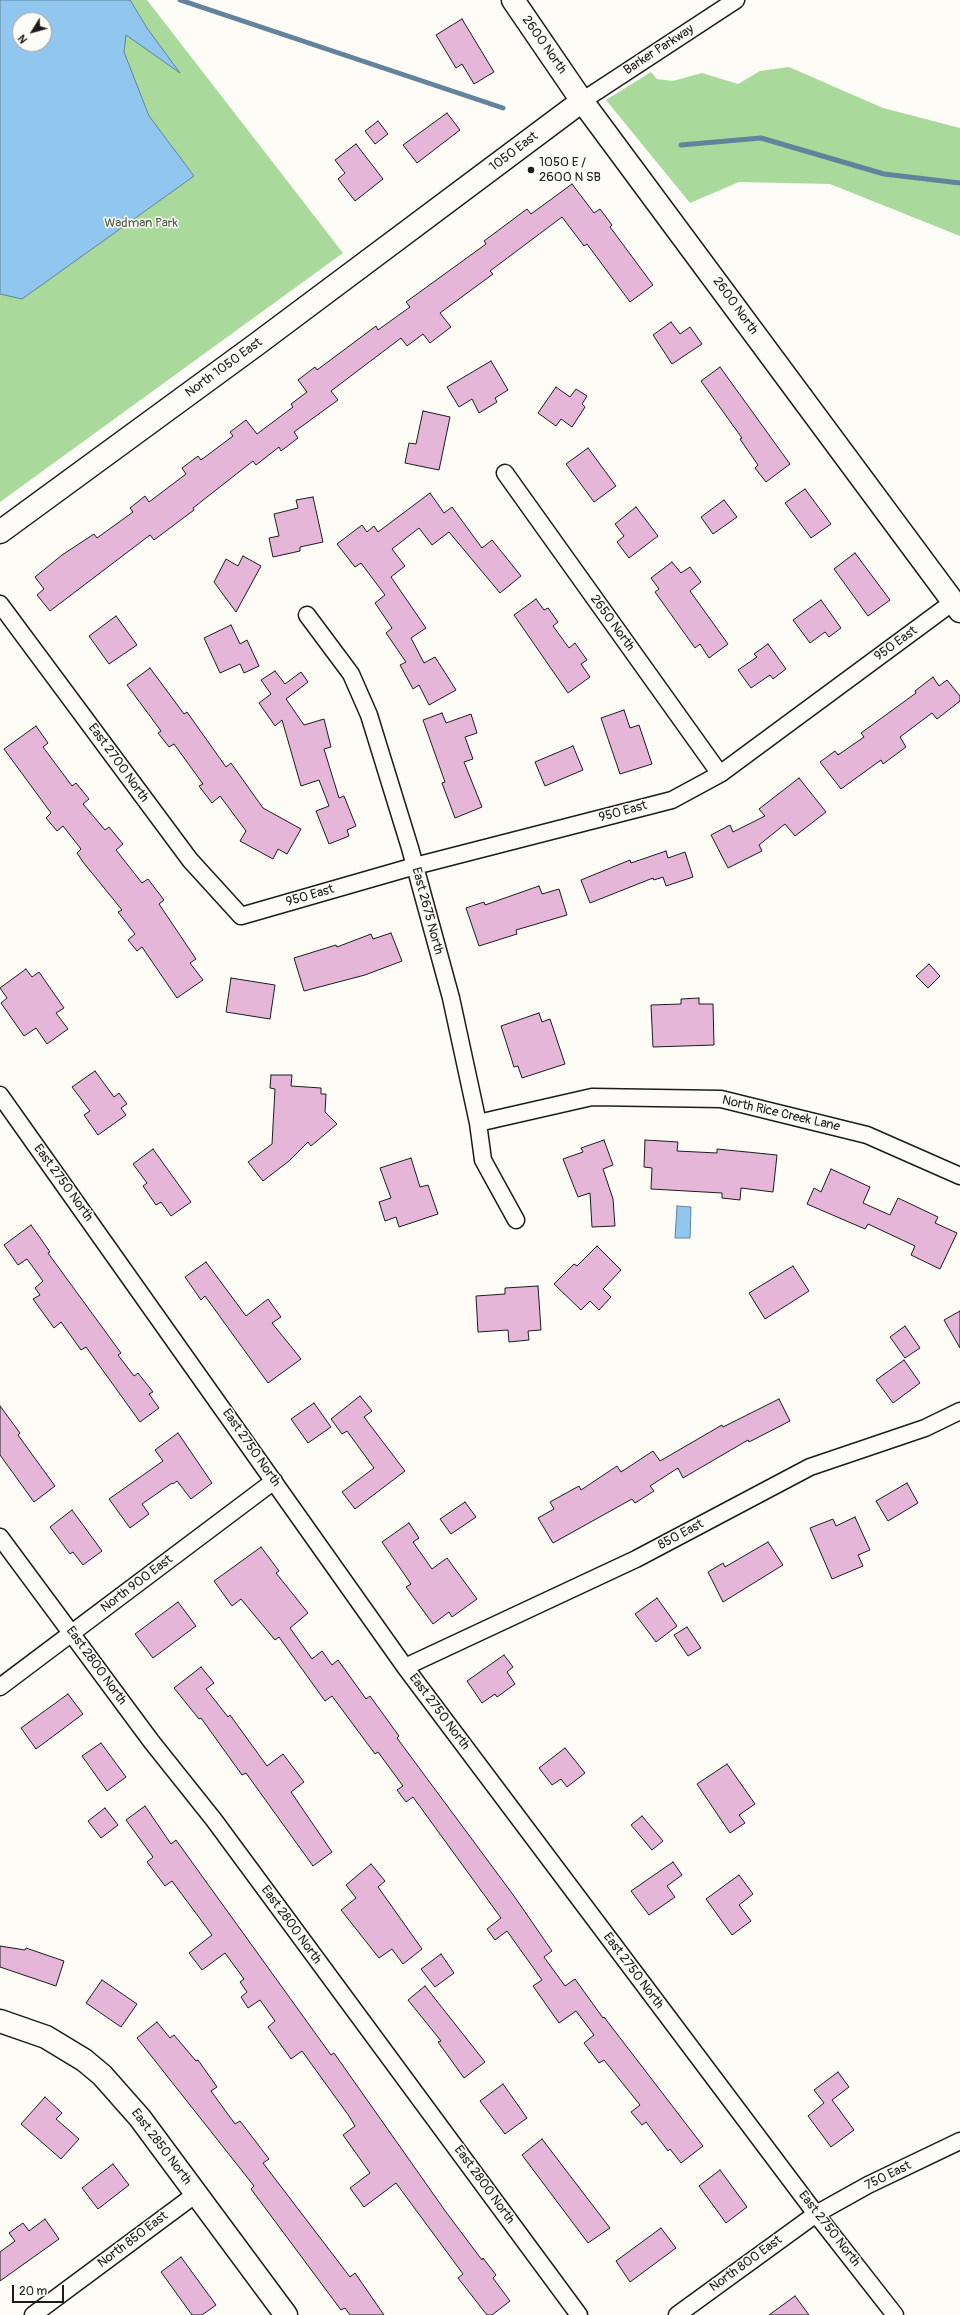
<!DOCTYPE html>
<html>
<head>
<meta charset="utf-8">
<style>
	body { margin:0 }
	#map { position:relative; width:960px; height:2315px; overflow:hidden; background:#fdfcf7; font-family:Pangolin,sans-serif }
	canvas { display:block }
	.north { position:absolute; left:12px; top:12px; width:40px; height:40px; box-sizing:border-box; background:#fdfcf7; border:1px solid #a3a29f; border-radius:50%; rotate:233deg; font-size:11px; font-weight:700; line-height:16px; text-align:center; color:#1c1c1c }
	.north::after { content:''; display:block; margin:auto; width:14px; height:18px; background:#1c1c1c; clip-path:polygon(50% 0,100% 100%,50% 72%,0 100%) }
	.scale { position:absolute; left:12px; top:2285px; width:52px; height:18px; box-sizing:border-box; border:2px solid #1c1c1c; border-top:0; padding-left:5px; font-size:12px; line-height:14px; white-space:nowrap; color:#1c1c1c; -webkit-text-stroke:3px #fdfcf7; paint-order:stroke }
</style>
</head>
<body>
<div id="map">
<canvas width="960" height="2315"></canvas>
<div class="north">N</div>
<div class="scale">20 m</div>
</div>
<script>
const g = document.querySelector('canvas').getContext('2d');
g.lineJoin = 'round';
function fillPath(path, color) {
  g.fillStyle = color;
  g.fill(path, 'evenodd');
}
function poly(rows) {
  const path = new Path2D();
  for (const r of rows) {
    path.moveTo(r[0], r[1]);
    for (let i = 2; i < r.length; i += 2) path.lineTo(r[i], r[i + 1]);
  }
  return path;
}
function trace(path, color, width, dash) {
  g.strokeStyle = color;
  g.lineWidth = width;
  g.lineCap = dash ? 'butt' : 'round';
  g.setLineDash(dash || []);
  g.stroke(path);
}
function drawText(font, color, halo, rows, align = 'center') {
  g.font = font + ' Pangolin,sans-serif';
  g.lineWidth = 3;
  g.setLineDash([]);
  g.textBaseline = 'middle';
  g.strokeStyle = halo;
  g.fillStyle = color;
  for (const [text, x, y, turn = 0] of rows) {
    g.save();
    g.translate(x, y);
    g.rotate((+turn || 0) * Math.PI / 180);
    g.textAlign = isNaN(turn) ? turn : align;
    if (halo) g.strokeText(text, 0, 0);
    g.fillText(text, 0, 0);
    g.restore();
  }
}
const green = poly([
	[0,0,147,0,343,253,0,502],
	[20,20,44,20,44,44,20,44],
	[789,67,883,108,960,128,960,236,830,184,739,182,690,203,606,100,651,72,657,79,673,81,702,73,738,84,760,71]
]);
const water = poly([
	[0,0,130,0,147,28,180,73,126,35,124,52,149,116,194,176,22,299,0,294,0,0],
	[20,20,44,20,44,44,20,44,20,20],
	[677,1206,691,1207,690,1238,675,1238,677,1206]
]);
const stream = poly([
	[180,0,503,108],
	[681,145,761,138,884,174,960,183]
]);
const building = poly([
	[462,19,494,72,474,84,462,64,456,68,436,35,462,19],
	[447,113,460,130,417,163,403,145,447,113],
	[378,121,388,134,375,144,365,131,378,121],
	[356,144,383,179,355,201,338,179,345,173,335,160,356,144],
	[572,184,594,213,600,209,612,225,610,227,653,285,630,302,587,244,584,246,562,217,490,271,493,274,440,313,451,327,430,343,423,334,407,346,401,338,331,391,338,400,294,432,298,438,281,451,279,447,256,465,253,461,193,508,194,510,154,540,150,535,50,611,37,595,44,589,35,577,62,555,94,534,97,538,133,512,130,508,145,496,149,502,186,474,182,468,198,456,201,460,233,436,230,432,246,420,257,434,293,407,291,404,307,392,298,380,315,367,317,370,376,326,378,330,410,307,406,302,486,244,484,241,527,209,531,214,572,184],
	[671,322,680,334,690,327,702,344,672,364,653,335,671,322],
	[491,361,508,390,495,398,497,402,479,413,472,399,459,407,447,387,491,361],
	[720,367,790,464,766,482,755,468,758,465,740,439,742,438,701,381,720,367],
	[556,387,570,397,576,389,587,396,582,404,585,407,572,427,561,419,556,426,538,413,556,387],
	[423,411,450,417,439,470,405,463,409,443,416,444,423,411],
	[588,448,616,486,594,502,566,464,588,448],
	[805,489,831,524,811,538,785,503,805,489],
	[430,493,444,513,452,507,482,548,492,540,521,576,500,593,449,532,432,545,419,528,392,549,405,566,391,577,426,628,411,638,424,663,435,657,456,690,429,705,419,685,413,689,400,665,406,662,386,633,392,628,375,603,385,595,361,563,355,567,337,544,362,525,367,532,374,526,378,532,430,493],
	[313,497,323,542,300,547,300,551,273,557,269,538,279,536,274,514,298,508,296,500,313,497],
	[724,500,737,517,713,534,701,517,724,500],
	[636,507,658,536,629,558,617,542,624,536,615,524,636,507],
	[855,553,890,600,868,616,834,569,855,553],
	[243,556,261,566,236,612,214,582,226,559,238,566,243,556],
	[672,562,681,573,690,567,701,582,690,591,728,644,709,658,700,644,695,648,655,592,659,589,651,578,672,562],
	[536,599,544,610,548,608,558,622,553,626,569,648,575,643,587,660,581,664,590,677,568,693,514,615,536,599],
	[821,600,841,628,829,637,825,632,810,643,793,620,821,600],
	[116,616,137,645,109,664,89,636,116,616],
	[231,625,240,644,247,640,259,666,244,673,240,664,220,673,204,638,231,625],
	[768,644,786,669,773,679,770,675,751,688,738,670,757,657,754,654,768,644],
	[150,668,184,714,187,712,226,767,231,763,263,808,301,829,287,854,278,849,273,859,240,841,246,831,220,796,212,803,199,786,203,784,174,744,169,747,158,733,161,731,127,685,150,668],
	[275,671,285,684,301,672,308,682,286,699,304,725,324,719,331,747,324,749,339,798,344,796,356,826,347,830,349,836,329,844,316,811,329,806,319,780,301,786,282,720,275,726,259,703,271,694,261,680,275,671],
	[933,677,939,686,947,680,960,696,960,701,937,719,932,713,900,737,906,747,883,764,881,760,841,789,820,762,835,751,838,755,864,737,861,733,916,693,915,691,933,677],
	[624,710,630,728,639,725,652,764,620,774,601,718,624,710],
	[442,713,446,723,471,714,477,733,465,737,473,759,464,762,482,807,455,818,442,783,445,782,423,720,442,713],
	[36,726,48,743,43,747,72,786,76,783,89,799,83,804,105,830,109,827,123,844,116,850,142,883,148,879,164,900,159,904,196,959,190,963,203,980,177,998,142,947,137,951,128,940,135,934,118,912,122,910,83,862,77,853,81,849,63,826,57,831,46,818,51,813,4,749,36,726],
	[573,746,583,770,545,786,535,762,573,746],
	[799,778,826,812,795,836,785,824,759,845,762,851,728,868,711,835,730,825,733,832,765,816,759,809,799,778],
	[666,851,668,858,685,852,693,877,666,886,663,877,654,880,653,878,590,903,581,880,630,860,631,863,666,851],
	[539,886,542,894,559,889,567,915,516,930,517,934,479,946,466,908,484,902,485,905,539,886],
	[391,933,402,961,365,975,304,991,294,958,336,945,337,947,371,934,373,939,391,933],
	[929,964,940,976,928,988,916,976,929,964],
	[26,969,32,977,39,972,64,1008,56,1013,68,1029,47,1044,36,1028,24,1036,1,1003,7,998,0,988,26,969],
	[231,978,275,985,270,1019,226,1012,231,978],
	[699,998,699,1004,713,1004,714,1045,653,1047,651,1005,681,1004,681,999,699,998],
	[539,1013,542,1022,550,1019,565,1064,522,1078,518,1066,514,1067,501,1026,539,1013],
	[95,1071,114,1097,119,1093,127,1104,121,1108,126,1115,98,1135,84,1115,90,1111,72,1087,95,1071],
	[271,1075,292,1075,291,1086,321,1088,321,1094,326,1094,325,1112,337,1124,311,1146,308,1142,289,1161,263,1181,248,1162,272,1144,275,1089,270,1088,271,1075],
	[604,1140,613,1165,603,1169,613,1199,615,1226,592,1227,590,1193,578,1197,563,1159,583,1152,581,1148,604,1140],
	[645,1140,678,1142,677,1151,717,1153,717,1149,777,1155,773,1192,741,1188,740,1200,722,1198,722,1193,651,1189,652,1168,644,1167,645,1140],
	[153,1149,191,1202,171,1216,161,1202,156,1205,143,1186,147,1183,133,1164,153,1149],
	[411,1158,420,1187,428,1185,438,1214,399,1227,396,1217,385,1221,379,1202,391,1198,380,1168,411,1158],
	[831,1169,870,1187,863,1203,890,1215,898,1198,938,1217,935,1223,957,1233,940,1269,911,1255,915,1246,868,1224,865,1229,807,1204,814,1188,821,1192,831,1169],
	[31,1225,50,1252,48,1253,121,1353,118,1355,134,1376,138,1373,153,1392,149,1394,159,1408,140,1422,86,1347,81,1350,61,1322,54,1328,33,1299,40,1295,35,1288,43,1281,27,1259,18,1265,4,1245,31,1225],
	[597,1246,621,1270,603,1289,611,1297,599,1310,590,1301,581,1310,554,1284,574,1264,577,1266,597,1246],
	[206,1262,246,1316,268,1299,281,1317,272,1323,301,1359,268,1383,205,1296,201,1300,185,1277,206,1262],
	[793,1266,809,1291,765,1319,749,1293,793,1266],
	[538,1286,541,1330,528,1331,529,1340,509,1342,508,1330,478,1332,476,1296,505,1294,505,1288,538,1286],
	[960,1311,960,1348,944,1320,960,1311],
	[905,1326,920,1348,905,1358,890,1337,905,1326],
	[904,1360,920,1383,893,1403,876,1380,904,1360],
	[360,1396,372,1411,364,1417,405,1471,355,1509,342,1492,374,1468,347,1431,342,1434,331,1419,360,1396],
	[779,1399,790,1421,749,1442,748,1440,683,1478,678,1468,650,1486,654,1491,635,1503,632,1499,553,1543,538,1518,554,1509,550,1502,579,1486,581,1490,617,1466,621,1472,653,1451,660,1461,722,1425,723,1427,779,1399],
	[314,1403,331,1427,308,1443,291,1419,314,1403],
	[0,1406,20,1433,18,1435,55,1486,34,1502,0,1455,0,1406],
	[178,1433,212,1483,191,1499,177,1481,173,1484,172,1483,142,1504,149,1514,130,1528,109,1499,163,1461,155,1450,178,1433],
	[907,1483,918,1503,888,1521,876,1501,907,1483],
	[465,1502,476,1517,451,1534,440,1519,465,1502],
	[72,1510,102,1551,83,1565,73,1552,70,1554,50,1527,72,1510],
	[855,1517,870,1550,858,1555,863,1566,832,1579,810,1528,833,1519,836,1526,855,1517],
	[409,1523,419,1538,413,1542,432,1569,447,1558,477,1599,452,1617,449,1612,433,1624,406,1587,411,1584,382,1542,409,1523],
	[768,1542,783,1565,723,1602,708,1572,723,1563,725,1567,768,1542],
	[261,1547,279,1571,276,1573,308,1613,290,1628,312,1659,322,1651,332,1665,338,1660,366,1699,370,1696,399,1736,397,1738,514,1896,552,1951,544,1957,565,1986,575,1979,603,2018,604,2017,703,2146,681,2163,670,2149,668,2151,646,2122,642,2125,631,2112,640,2105,604,2060,599,2063,584,2043,594,2035,576,2011,559,2023,533,1986,542,1980,507,1931,495,1940,487,1929,501,1918,413,1797,406,1802,397,1790,403,1786,378,1752,375,1754,332,1696,325,1701,279,1637,275,1640,241,1599,232,1606,214,1581,261,1547],
	[657,1598,677,1626,656,1642,635,1614,657,1598],
	[178,1602,196,1626,153,1658,135,1634,178,1602],
	[687,1627,701,1648,688,1656,674,1635,687,1627],
	[504,1655,513,1667,507,1672,515,1684,497,1697,495,1694,482,1703,467,1681,504,1655],
	[201,1667,214,1683,206,1689,228,1717,230,1715,267,1766,283,1754,304,1782,291,1792,332,1852,313,1866,246,1773,242,1775,201,1718,199,1719,174,1688,201,1667],
	[68,1694,83,1714,36,1749,21,1728,68,1694],
	[101,1743,126,1777,107,1791,82,1756,101,1743],
	[565,1748,585,1773,567,1787,561,1779,552,1785,539,1768,565,1748],
	[727,1764,755,1804,739,1815,745,1823,730,1833,697,1784,727,1764],
	[145,1806,171,1844,176,1840,331,2055,334,2053,446,2212,482,2260,483,2258,496,2275,493,2278,510,2301,492,2315,487,2315,458,2278,463,2274,396,2183,364,2207,350,2188,370,2173,343,2135,355,2126,349,2116,302,2051,291,2059,268,2027,275,2021,260,2000,248,2008,241,1997,247,1992,240,1982,244,1979,225,1953,202,1970,189,1953,212,1935,172,1881,165,1886,147,1862,153,1857,126,1820,145,1806],
	[105,1808,118,1825,101,1838,88,1821,105,1808],
	[642,1816,663,1841,652,1850,631,1825,642,1816],
	[673,1862,682,1875,667,1886,675,1897,649,1915,631,1891,673,1862],
	[371,1864,385,1881,378,1887,422,1949,403,1964,392,1949,379,1958,341,1910,356,1898,346,1885,371,1864],
	[739,1875,753,1894,739,1905,751,1921,732,1935,706,1899,739,1875],
	[0,1946,25,1950,26,1948,64,1961,56,1986,0,1967,0,1946],
	[441,1954,454,1973,435,1987,421,1969,441,1954],
	[102,1980,137,2004,121,2027,86,2003,102,1980],
	[425,1986,485,2062,464,2078,438,2042,441,2041,408,2000,425,1986],
	[157,2022,170,2038,174,2035,196,2061,198,2060,217,2087,211,2091,235,2124,240,2121,269,2159,263,2163,350,2277,355,2273,384,2315,350,2315,345,2308,341,2310,251,2189,254,2186,137,2038,157,2022],
	[838,2072,849,2087,832,2100,854,2130,831,2147,808,2116,824,2103,814,2090,838,2072],
	[503,2084,527,2118,505,2134,480,2101,503,2084],
	[45,2097,62,2113,56,2119,79,2139,61,2159,21,2124,45,2097],
	[542,2139,610,2228,588,2243,522,2155,542,2139],
	[113,2164,129,2185,98,2209,82,2188,113,2164],
	[720,2170,747,2207,726,2223,699,2186,720,2170],
	[45,2219,59,2239,0,2281,0,2252,15,2241,9,2233,23,2223,29,2231,45,2219],
	[661,2228,676,2248,630,2282,616,2261,661,2228],
	[181,2257,216,2305,202,2315,192,2315,161,2272,181,2257],
	[795,2296,809,2315,769,2315,795,2296]
]);
const street = poly([
	[582,101,736,0],
	[505,473,720,774],
	[0,604,190,860,241,916,415,866,672,800,720,774,953,602],
	[307,615,351,674,369,715,410,848,451,998,478,1123,483,1160,516,1220],
	[0,1095,405,1667,816,2214,895,2315],
	[478,1123,592,1097,721,1099,867,1135,960,1176],
	[0,1537,151,1741,214,1820,579,2315],
	[405,1667,636,1559,810,1467,925,1428,960,1411],
	[0,1687,274,1481],
	[33,2315,196,2194],
	[677,2315,816,2214,868,2185,960,2141]
]);
const secondary = poly([
	[513,0,582,101,960,611],
	[0,532,257,344,582,101],
	[0,2021,46,2037,84,2060,102,2075,140,2118,286,2315]
]);
const markers = [
	[531,170,4,"#1c1c1c"]
];
const streetNames = [
	["2600 North",544,45,55],
	["Barker Parkway",659,50,-33],
	["1050 East",514,152,-37],
	["2600 North",735,306,54],
	["North 1050 East",224,368,-36],
	["2650 North",612,623,54],
	["950 East",896,644,-36],
	["East 2700 North",118,763,54],
	["950 East",623,812,-15],
	["950 East",310,896,-16],
	["East 2675 North",427,911,75],
	["North Rice Creek Lane",781,1114,13],
	["East 2750 North",63,1183,54],
	["East 2750 North",251,1448,55],
	["850 East",681,1535,-28],
	["North 900 East",137,1584,-37],
	["East 2800 North",96,1666,54],
	["East 2750 North",439,1712,53],
	["East 2800 North",291,1925,54],
	["East 2750 North",633,1971,53],
	["East 2850 North",161,2147,53],
	["750 East",888,2176,-26],
	["East 2800 North",484,2185,54],
	["East 2750 North",829,2229,52],
	["North 850 East",133,2240,-37],
	["North 800 East",746,2264,-36]
];
const poiNames = [
	["1050 E /",539,163],
	["2600 N SB",539,178]
];
const parkNames = [
	["Wadman Park",141,224]
];
fillPath(green, '#a9da9b');
fillPath(water, '#91c7ef');
trace(water, '#62839b', 1);
trace(stream, '#62839b', 5);
fillPath(building, '#e5b6d8');
trace(building, '#1c1c1c', 1);
trace(street, '#1c1c1c', 19);
trace(secondary, '#1c1c1c', 25);
trace(street, '#fdfcf7', 16);
trace(secondary, '#fdfcf7', 22);
for (const [x, y, r, color] of markers) {
  const dot = new Path2D();
  dot.arc(x, y, r, 0, 2 * Math.PI);
  g.fillStyle = color;
  g.fill(dot);
  trace(dot, '#fdfcf7', 1.5);
}
drawText('13px', '#1c1c1c', '#fdfcf7', streetNames);
drawText('13px', '#1c1c1c', '#fdfcf7', poiNames, 'left');
drawText('13px', '#4d5e48', '#fdfcf7', parkNames);
</script>
</body>
</html>
